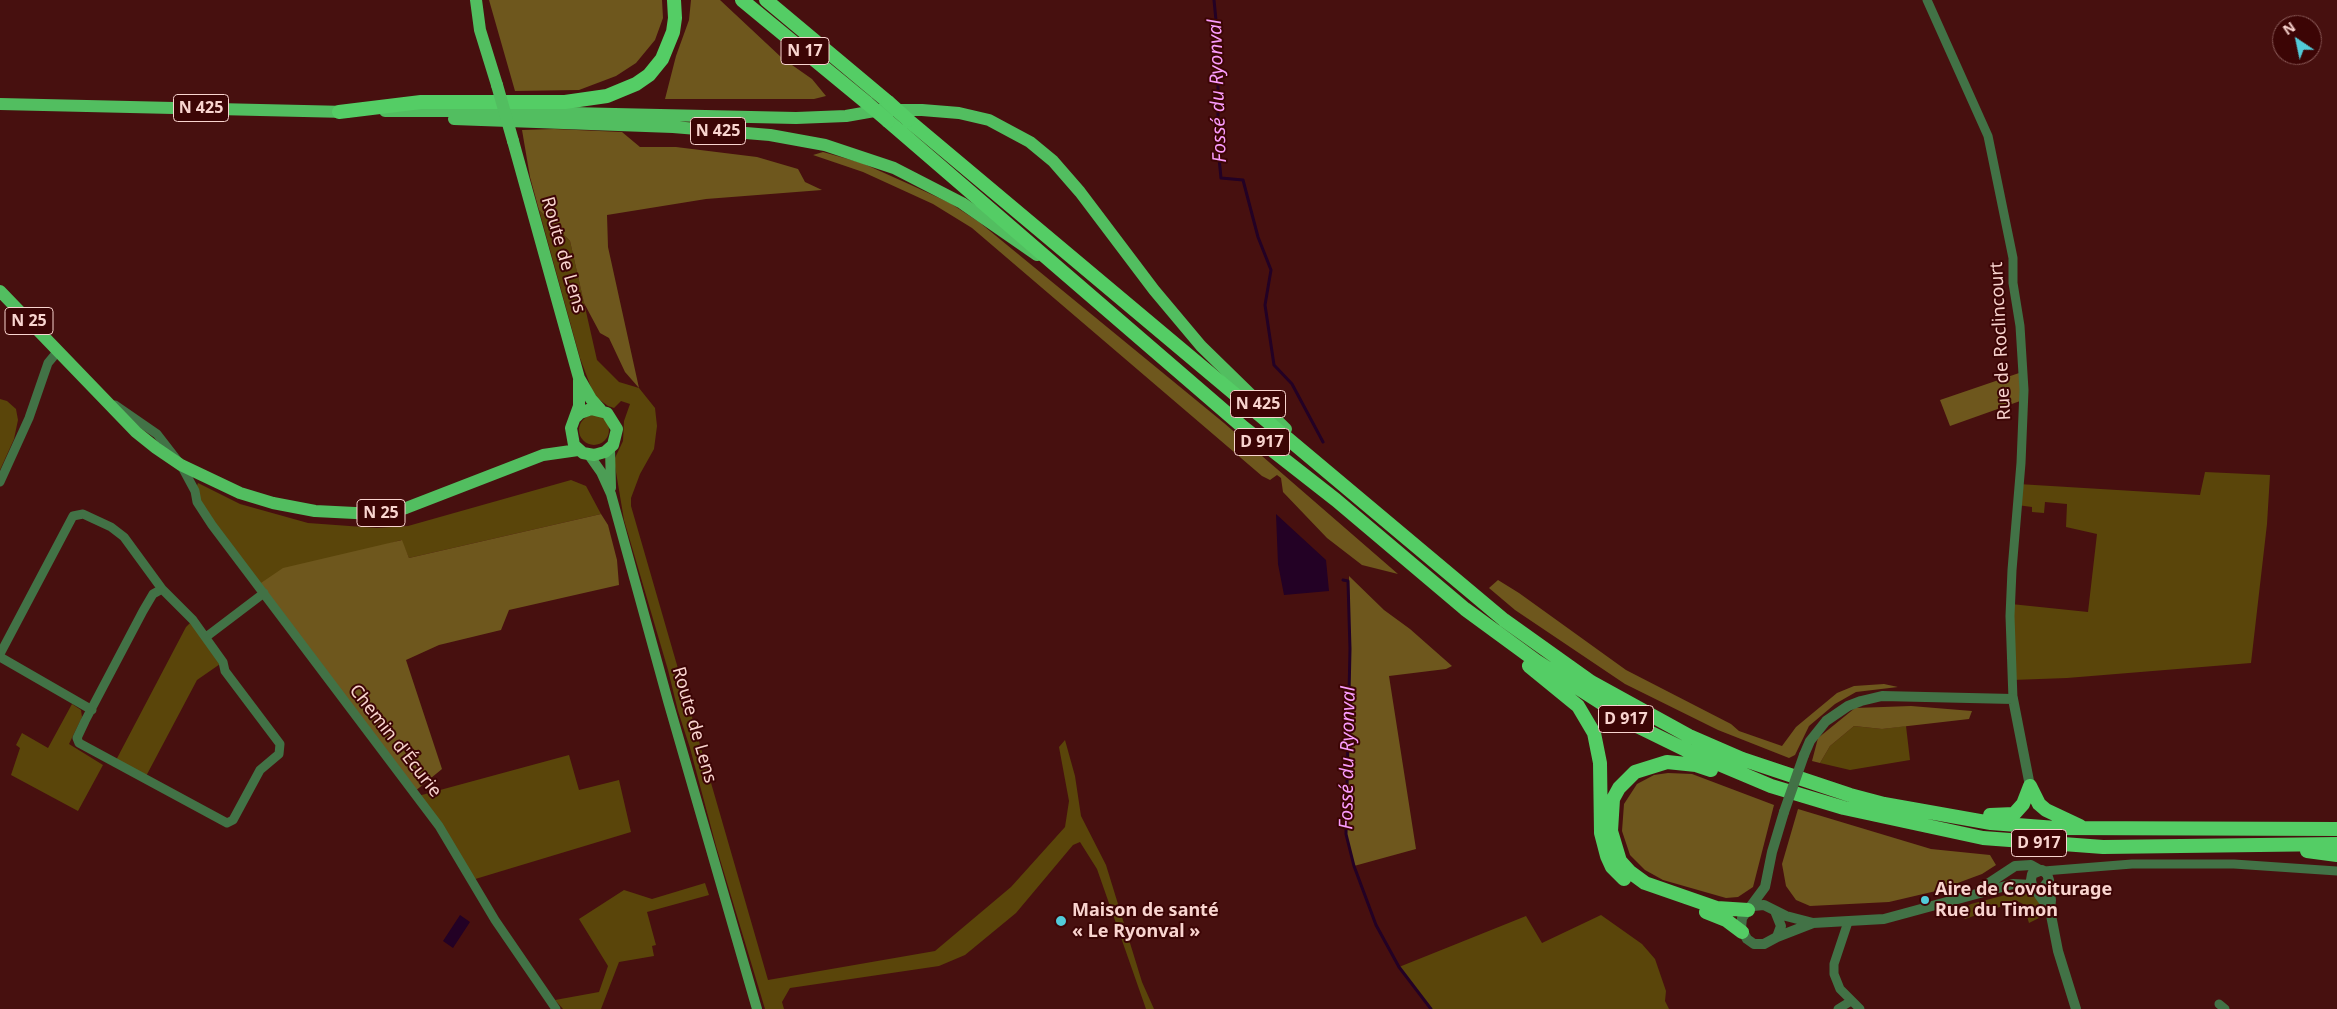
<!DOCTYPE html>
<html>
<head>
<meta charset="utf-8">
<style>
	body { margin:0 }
	#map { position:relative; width:2337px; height:1009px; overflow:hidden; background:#47100f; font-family:"Noto Sans",sans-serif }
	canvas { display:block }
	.north { position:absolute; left:2272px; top:15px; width:50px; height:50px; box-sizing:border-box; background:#3c0505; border:1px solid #885856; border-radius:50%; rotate:326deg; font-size:14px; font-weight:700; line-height:20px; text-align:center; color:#f9d4cf }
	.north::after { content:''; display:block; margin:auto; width:18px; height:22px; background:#52cbd9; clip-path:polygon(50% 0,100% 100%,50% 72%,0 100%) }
</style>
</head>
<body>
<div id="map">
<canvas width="2337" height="1009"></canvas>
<div class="north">N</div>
</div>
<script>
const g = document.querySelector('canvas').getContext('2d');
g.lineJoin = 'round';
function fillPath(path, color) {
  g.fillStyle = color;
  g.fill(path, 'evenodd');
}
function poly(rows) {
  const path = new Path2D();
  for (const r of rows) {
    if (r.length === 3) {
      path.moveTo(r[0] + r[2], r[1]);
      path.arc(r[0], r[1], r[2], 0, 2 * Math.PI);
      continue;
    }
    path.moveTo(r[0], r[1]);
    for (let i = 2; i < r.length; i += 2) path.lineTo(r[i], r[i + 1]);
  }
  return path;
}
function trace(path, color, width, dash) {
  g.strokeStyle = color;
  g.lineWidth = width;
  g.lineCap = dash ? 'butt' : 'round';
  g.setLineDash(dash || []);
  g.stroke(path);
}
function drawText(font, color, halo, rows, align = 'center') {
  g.font = font + ' "Noto Sans",sans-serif';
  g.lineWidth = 4;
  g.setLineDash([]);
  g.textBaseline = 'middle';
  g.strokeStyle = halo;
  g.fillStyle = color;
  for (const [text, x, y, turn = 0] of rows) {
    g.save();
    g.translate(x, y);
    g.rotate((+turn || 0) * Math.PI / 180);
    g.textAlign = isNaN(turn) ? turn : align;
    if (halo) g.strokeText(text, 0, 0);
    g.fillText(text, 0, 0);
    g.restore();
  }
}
const green = poly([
	[539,210,570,241,597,360,619,382,639,388,655,408,657,426,654,449,640,474,631,498,631,506,768,980,935,951,1011,887,1065,827,1069,801,1059,747,1065,740,1075,776,1081,816,1106,865,1142,982,1154,1009,1146,1009,1097,869,1080,842,1073,845,1016,913,965,955,939,966,790,988,782,1002,784,1009,765,1009,716,846,690,748,678,711,668,670,624,520,614,460,623,441,624,421,630,404,621,401,614,408,608,406,596,397,592,390,580,358],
	[0,399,7,401,16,409,18,420,14,439,0,470],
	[594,430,15],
	[2205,472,2270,475,2267,524,2251,663,2067,678,2012,680,2011,604,2088,612,2097,534,2066,527,2067,504,2045,502,2044,513,2032,512,2032,507,2017,505,2018,484,2200,495],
	[571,480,586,486,601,514,409,558,401,540,258,585,212,525,195,491,198,483,240,504,308,523,377,528,408,526],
	[193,620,223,662,197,680,144,780,114,764,186,627],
	[72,704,81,710,82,717,69,744,103,765,78,811,11,775,20,748,16,745,22,733,48,748],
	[1854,726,1882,729,1906,726,1910,760,1850,770,1820,763,1830,746],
	[569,755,579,790,619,780,631,832,472,880,418,796],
	[705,883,709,895,647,912,656,945,652,946,654,956,619,962,601,1009,563,1009,555,1000,599,992,608,966,579,919,624,890,652,899],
	[2017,892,2027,893,2038,899,2045,915,2029,923,2023,904,2017,901,1965,919,1963,916,1962,909,1971,904],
	[1601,915,1642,944,1655,959,1666,991,1665,1001,1669,1009,1431,1009,1399,967,1526,916,1542,943]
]);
const forest = poly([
	[489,0,662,0,663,18,655,40,636,63,616,76,579,90,515,91],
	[691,0,720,0,782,58,812,79,826,96,814,99,665,99,676,56,689,20],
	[554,129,622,132,640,147,676,147,757,157,798,169,805,182,822,190,706,199,607,215,608,247,639,388,625,372,609,338,600,333,584,303,570,241,539,210,530,177,522,130],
	[823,152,862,163,911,185,950,203,979,222,1224,423,1398,574,1362,565,1327,538,1283,492,1281,478,1277,475,1270,480,1262,476,972,228,933,204,863,172,813,155],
	[2022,372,2023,400,1950,426,1940,400],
	[601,514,608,525,617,560,619,585,509,610,501,630,439,645,406,660,442,769,414,792,258,585,283,568,402,540,409,558],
	[1349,576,1384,610,1410,629,1452,666,1446,669,1389,676,1416,849,1354,866,1346,834,1350,649],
	[1498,580,1519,593,1626,670,1731,724,1739,731,1782,746,1796,727,1837,693,1854,686,1884,684,1898,687,1856,692,1835,704,1809,726,1795,755,1789,758,1718,730,1625,684,1515,610,1489,588],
	[1911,706,1972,711,1969,719,1882,729,1854,726,1830,746,1820,763,1812,761,1818,738,1855,708],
	[1668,773,1692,774,1774,805,1753,887,1738,897,1726,898,1663,880,1645,870,1630,855,1622,831,1624,804,1637,784,1654,775],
	[1798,809,1931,849,1990,855,1996,865,1982,874,1936,891,1889,902,1810,906,1796,900,1786,886,1782,864]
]);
const water = poly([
	[1276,514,1326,560,1329,591,1284,595,1278,564],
	[460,915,470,922,453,948,443,941]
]);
const stream = poly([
	[1214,0,1218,41,1218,148,1221,178,1243,180,1258,237,1271,270,1265,305,1274,365,1292,384,1323,442],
	[1343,580,1348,581,1350,649,1346,834,1354,866,1376,925,1399,967,1431,1009]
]);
const minor = poly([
	[1927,0,1988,136,2013,258,2013,283,2020,326,2024,390,2021,463,2012,570,2010,616,2013,699],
	[115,405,157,434,181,465,195,491,197,502,212,525,439,826,495,920,556,1009],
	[0,482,29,418,48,363,58,351],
	[206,637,264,593],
	[0,654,73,516,83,514,111,527,124,537,162,589,193,620,223,662,225,671,280,744,279,754,260,770,233,820,227,823,79,743,77,738,85,721,143,611,153,594,162,589],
	[0,657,92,710],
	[2044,871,2132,864,2234,864,2337,871],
	[1848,922,1834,964,1834,974,1840,989,1860,1009],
	[2219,1004,2225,1009],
	[1838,1009,1851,1001]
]);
const tertiary = poly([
	[1804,755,1810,741,1826,721,1848,706,1861,701,1882,696,2013,699,2030,786],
	[2048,884,2051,900,2050,910,2058,951,2076,1009],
	[2032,885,2031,880,2032,874,2042,870,2047,874,2049,880,2043,888],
	[1980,889,2015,866,2031,865,2040,870],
	[1753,906,1764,905,1786,916,1813,923],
	[1775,911,1781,926,1777,937,1764,944,1754,944,1747,939,1741,928,1742,918,1765,887,1772,852,1784,812],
	[1777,937,1813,923,1884,919,2013,884,2032,885,2050,910]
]);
const secondary = poly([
	[610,449,611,488],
	[589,455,601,472,611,494,668,701,757,1009]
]);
const primary = poly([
	[476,0,480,30,497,85],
	[0,104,347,112],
	[385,111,479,111,796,118,846,116,880,110,922,110,959,113,989,120,1030,142,1053,161,1080,192,1154,290,1201,346,1286,429],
	[454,119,673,127,770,135,825,145,894,168,962,203,1037,255],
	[513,141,579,378,591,399,600,409],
	[0,291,136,432,156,448,181,465,240,493,273,503,315,511,375,514,406,508,543,455,578,450],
	[576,417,580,413,591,409,607,413,617,429,613,445,605,452,594,455,583,453,574,445,571,428,579,406,579,380]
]);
const trunk = poly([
	[742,0,867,103],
	[766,0,888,102],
	[339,112,421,102,565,102,607,96,636,84,649,75,662,59,673,32,675,18,674,0],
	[908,120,1504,620,1591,682,1689,736,1742,759,1850,795,1884,804,1991,823,2056,828,2337,829],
	[888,121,1244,428,1336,500,1465,609,1536,661,1639,727,1688,751,1771,786,1804,796,1844,808,1983,838,2103,847,2337,844],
	[1529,666,1578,706,1594,733,1600,763,1601,833,1607,856,1612,867,1624,879],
	[1711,770,1696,765,1667,762,1635,772,1619,788,1613,799,1611,831,1620,861,1630,872,1645,883,1717,908,1748,910],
	[2030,786,2039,804,2046,810,2080,826],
	[1990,815,2014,814,2023,804,2030,786],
	[2307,851,2337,855],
	[1706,912,1726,920,1742,932]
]);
const tertiaryBridge = poly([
	[1784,812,1804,755]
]);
const primaryBridge = poly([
	[497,85,513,141]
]);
const trunkBridge = poly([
	[888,102,908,120],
	[867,103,888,121]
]);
const markers = [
	[1925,900,5,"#52cbd9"],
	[1061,921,6,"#52cbd9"]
];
const shields = [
	[805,51,48],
	[201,108,55],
	[718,131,55],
	[29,321,48],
	[1258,404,55],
	[1262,442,55],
	[381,513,48],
	[1626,719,55],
	[2039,843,55]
];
const shieldNames = [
	["N 17",805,51],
	["N 425",201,108],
	["N 425",718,131],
	["N 25",29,321],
	["N 425",1258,404],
	["D 917",1262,442],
	["N 25",381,513],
	["D 917",1626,719],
	["D 917",2039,843]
];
const streetNames = [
	["Route de Lens",563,255,74],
	["Rue de Roclincourt",2001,341,-93],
	["Route de Lens",694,725,74],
	["Chemin d'Écurie",395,741,52]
];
const poiNames = [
	["Aire de Covoiturage",1935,890],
	["Rue du Timon",1935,911],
	["Maison de santé",1072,911],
	["« Le Ryonval »",1072,932]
];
const waterNames = [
	["Fossé du Ryonval",1218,91,-92],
	["Fossé du Ryonval",1348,758,-89]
];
fillPath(green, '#5a450a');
fillPath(forest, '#6e571d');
fillPath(water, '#230125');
trace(stream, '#230125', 3);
trace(minor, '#427246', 9);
trace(tertiary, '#427246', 10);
trace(secondary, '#4c9d55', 10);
trace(primary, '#52be60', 12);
trace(trunk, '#54cd65', 14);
trace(tertiaryBridge, '#427246', 10);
trace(primaryBridge, '#52be60', 12);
trace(trunkBridge, '#54cd65', 14);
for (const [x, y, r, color] of markers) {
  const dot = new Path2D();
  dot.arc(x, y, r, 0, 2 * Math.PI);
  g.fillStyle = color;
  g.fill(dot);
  trace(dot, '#3c0505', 2);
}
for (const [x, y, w] of shields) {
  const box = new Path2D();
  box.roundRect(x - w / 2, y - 13.5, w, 27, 4);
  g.fillStyle = '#3c0505';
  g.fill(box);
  trace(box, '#f9d4cf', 1);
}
drawText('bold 16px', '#f9d4cf', null, shieldNames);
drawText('18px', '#f9d4cf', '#3c0505', streetNames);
drawText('bold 18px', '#f9d4cf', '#3c0505', poiNames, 'left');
drawText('italic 19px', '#fa9cfc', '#3c0505', waterNames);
</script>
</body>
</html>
